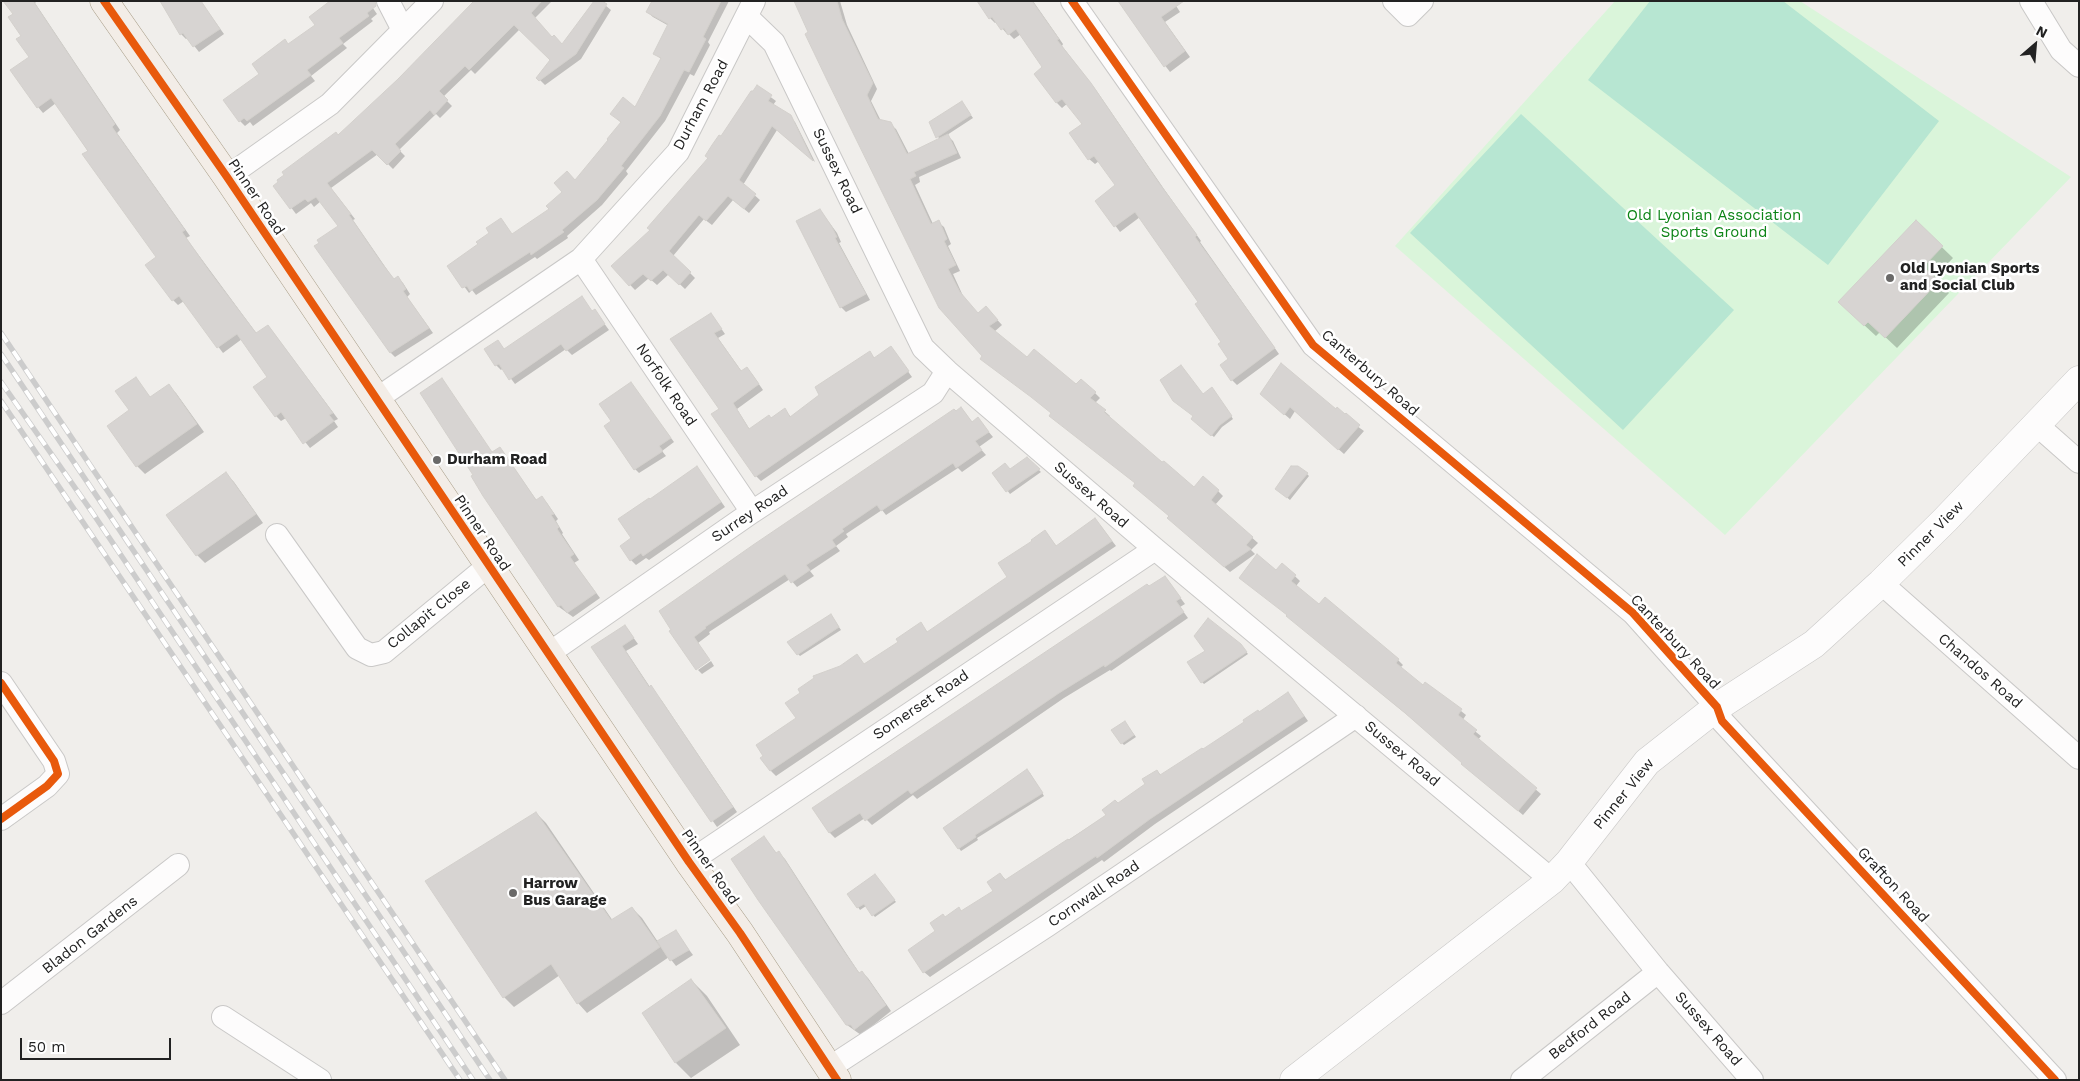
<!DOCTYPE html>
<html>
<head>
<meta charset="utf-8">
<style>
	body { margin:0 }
	#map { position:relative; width:2080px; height:1081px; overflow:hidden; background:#f0eeeb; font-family:"Work Sans",sans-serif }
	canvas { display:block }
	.frame { position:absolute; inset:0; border:2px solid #222; pointer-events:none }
	.north { position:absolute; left:2010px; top:20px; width:50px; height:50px; -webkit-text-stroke:4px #fff; paint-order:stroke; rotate:27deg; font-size:14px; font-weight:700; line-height:20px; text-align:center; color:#222 }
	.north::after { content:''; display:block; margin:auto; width:18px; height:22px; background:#222; clip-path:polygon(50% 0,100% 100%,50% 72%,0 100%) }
	.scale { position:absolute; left:20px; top:1038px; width:151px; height:22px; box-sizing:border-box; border:2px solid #222; border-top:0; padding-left:6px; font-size:15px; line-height:18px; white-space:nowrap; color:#222; -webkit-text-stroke:4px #fff; paint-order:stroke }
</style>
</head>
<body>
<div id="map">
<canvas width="2080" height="1081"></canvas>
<div class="frame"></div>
<div class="north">N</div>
<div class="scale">50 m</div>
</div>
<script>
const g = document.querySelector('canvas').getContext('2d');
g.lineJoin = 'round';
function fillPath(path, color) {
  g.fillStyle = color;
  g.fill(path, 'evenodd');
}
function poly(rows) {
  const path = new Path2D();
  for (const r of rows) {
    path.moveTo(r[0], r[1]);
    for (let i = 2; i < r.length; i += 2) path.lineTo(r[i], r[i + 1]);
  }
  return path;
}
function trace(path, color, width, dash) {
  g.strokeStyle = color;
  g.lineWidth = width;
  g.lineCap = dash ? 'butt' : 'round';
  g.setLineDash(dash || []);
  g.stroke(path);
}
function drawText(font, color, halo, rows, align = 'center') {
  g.font = font + ' "Work Sans",sans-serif';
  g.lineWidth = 5;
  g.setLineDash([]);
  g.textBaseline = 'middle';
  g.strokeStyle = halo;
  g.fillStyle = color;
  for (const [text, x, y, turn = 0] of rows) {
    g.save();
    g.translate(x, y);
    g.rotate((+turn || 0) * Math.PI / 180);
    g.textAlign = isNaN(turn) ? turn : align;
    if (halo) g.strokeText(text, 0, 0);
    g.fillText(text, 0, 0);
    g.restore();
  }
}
const park = poly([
	[1615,1,1800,1,2071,177,1725,535,1395,246]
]);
const pitch = poly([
	[1650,1,1783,1,1939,121,1828,265,1588,80],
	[1521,114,1734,310,1623,430,1410,233]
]);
const shadow = poly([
	[5,1,37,1,35,3,120,130,117,133,190,236,186,238,257,334,268,326,273,332,338,419,334,421,338,427,310,448,286,418,281,421,276,416,269,377,242,339,223,353,184,301,178,305,173,300,158,257,56,103,43,113,38,107,30,57,15,14],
	[160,1,200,1,224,34,199,52,188,38,186,39,181,34],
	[368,1,377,14,371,19,373,21,343,44,347,48,311,76,315,81,253,126,250,122,245,126,240,121,261,74,289,45],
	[478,1,552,1,535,18,552,38,563,45,600,1,611,10,581,59,545,85,538,78,551,60,520,29,475,74,471,70,443,97,452,106,440,118,436,114,399,150,405,156,393,169,378,154,331,188,355,219,353,220,386,268,394,280,398,278,403,283,410,294,407,297,433,333,395,357,390,352,340,226,321,201,314,207,311,203,296,214,275,186,339,137],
	[683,1,729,1,708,42,710,45,694,76,690,74,665,121,626,171,628,174,602,205,567,236,568,238,537,259,535,257,476,295,472,290,469,293,449,266,512,235,551,209,576,182,622,123,617,119,635,109,661,59,655,54,669,26,653,17,647,12],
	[797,1,840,1,847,25,877,89,871,101,881,121,890,124,896,129,909,154,940,140,930,123,964,105,973,118,947,135,953,141,961,158,919,177,920,182,915,185,933,224,938,222,944,227,951,244,948,246,960,271,953,274,964,298,978,314,991,313,1002,325,994,332,1027,359,1076,386,1095,393,1100,398,1095,403,1110,416,1109,417,1162,463,1194,489,1218,491,1223,496,1215,505,1258,543,1251,550,1255,554,1230,572,1174,523,1171,517,1136,483,984,356,810,33],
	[987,1,1033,1,1063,44,1062,46,1096,90,1164,189,1201,241,1200,242,1279,354,1237,385,1232,380,1230,359,1223,342,1200,302,1140,217,1120,232,1097,201,1117,185,1099,161,1095,164,1089,159,1071,133,1084,124,1068,103,1062,108,1057,103,1035,75,1044,68,1021,34,1014,39,1008,33,1007,34,997,22,995,23,990,18],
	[1119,1,1173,1,1180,12,1165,22,1190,57,1170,72,1144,38],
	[757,87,776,101,773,105,795,122,815,162,777,130,743,185,760,200,749,213,733,200,712,225,704,219,673,256,695,278,685,289,669,274,657,285,649,278,635,290,612,266,652,230,710,159,721,138],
	[820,210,837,233,841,242,839,243,870,300,846,312,841,307],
	[1916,222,1953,258,1934,278,1949,293,1897,348,1880,332,1876,336,1850,312],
	[595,311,609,330,572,355,566,349,515,384,503,368,501,370,496,365,498,342,505,350],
	[711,314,725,334,718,338,742,372,752,374,763,390,737,409,750,430,785,410,791,417,821,395,870,353,875,359,891,348,912,377,761,481,756,476,720,409],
	[135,379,151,398,168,386,176,393,204,432,145,474,137,466,131,410],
	[631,384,674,442,662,451,666,456,639,473,635,469],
	[1214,391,1233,419,1222,427,1214,437,1195,421,1203,395],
	[1267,399,1336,411,1364,431,1344,454,1295,411,1290,419],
	[961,408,973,423,978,419,993,437,979,447,986,455,962,472,958,468,886,515,882,510,846,534,848,537,836,546,840,551,810,571,814,576,797,587,790,579,709,632,710,634,698,643,671,632],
	[500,448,537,501,542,498,547,503,558,519,556,521,563,533,562,534,579,560,574,563,600,598,573,617,559,607,484,495,493,453],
	[1027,458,1041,472,1010,494,994,473,1010,471],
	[697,468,725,507,649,560,646,558,636,565,631,560,632,538,650,501],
	[226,474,234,482,263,523,205,563,197,555,168,515],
	[1307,474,1309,476,1290,500,1279,491],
	[1100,525,1116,546,776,776,771,771,762,758,798,719,864,665,900,642,921,624,928,633,1009,577,1034,542,1045,531,1057,547],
	[1282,564,1300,581,1296,586,1319,606,1398,660,1403,665,1400,668,1423,686,1426,683,1466,715,1462,721,1481,736,1478,740,1541,794,1523,815,1468,769,1464,763,1411,718,1287,616,1276,571],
	[1165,577,1185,604,1180,607,1188,618,1111,671,1110,670,1064,698,917,799,913,795,872,825,865,818,835,838,830,833,814,808],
	[833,618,841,630,800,656,798,654],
	[625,626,638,644,626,651,650,687,662,701,737,812,717,827,592,647],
	[1243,648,1248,654,1204,684,1202,682],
	[711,661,714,666,702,674,698,670],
	[1288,693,1308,721,1155,824,1104,862,1102,860,1068,883,930,977,924,972,937,931,945,918,959,909,962,912,994,891,1000,874,1006,880,1107,815,1118,804,1147,784,1157,771,1162,776,1259,714],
	[1127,725,1136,737,1124,745,1122,743],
	[1030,773,1044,796,977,838,978,840,961,851,944,829],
	[536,813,546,823,613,921,632,908,642,918,658,942,675,931,693,955,676,966,669,957,587,1013,578,1003,560,975,514,1007,504,997],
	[764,837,777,854,779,853,785,859,844,950,860,974,862,972,868,978,891,1011,861,1035,847,1025],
	[877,878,896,902,875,917,866,906,860,910,849,894],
	[691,980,707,996,740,1045,691,1078,676,1063]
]);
const building = poly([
	[3,1,33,1,115,124,112,127,185,230,182,232,210,272,256,333,268,325,333,413,329,415,334,421,303,444,281,412,275,417,253,387,267,377,237,334,217,348,179,296,172,301,145,265,156,257,82,154,88,151,51,98,37,108,10,70,29,57,16,39,21,36,8,17,13,14,3,1],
	[160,1,201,1,220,29,193,47,183,33,180,35,160,1],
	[330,1,375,1,376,6,367,13,369,16,339,38,343,43,307,70,311,75,247,121,244,118,239,122,223,100,259,74,252,64,285,39,288,44,315,25,309,17,330,1],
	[474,1,542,1,531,13,552,37,554,35,562,44,594,1,602,1,607,4,576,54,539,81,536,78,550,60,514,25,469,70,465,66,439,91,448,100,434,115,430,110,395,144,401,151,387,165,372,150,327,183,351,214,349,215,381,262,394,279,398,276,406,289,403,291,429,328,390,353,314,246,319,243,317,240,338,226,316,197,308,202,305,199,290,209,273,186,278,182,277,180,284,175,282,172,336,132,338,135,398,79,474,1],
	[652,1,721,1,703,37,706,39,689,72,684,70,660,116,621,166,624,168,597,200,562,230,564,232,531,255,530,252,470,291,467,286,462,288,447,266,478,244,476,242,489,233,486,228,501,218,512,234,549,209,546,206,562,192,554,183,567,171,575,180,608,140,607,139,621,122,610,114,623,97,635,107,661,58,653,54,668,24,646,12,652,1],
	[794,1,837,1,842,19,873,83,867,95,878,119,891,122,907,154,948,134,957,153,914,172,916,176,910,179,931,224,939,220,947,239,944,241,956,265,948,269,960,292,978,313,986,306,998,320,989,326,1027,357,1034,349,1076,384,1081,379,1096,392,1090,398,1106,410,1104,412,1162,462,1164,461,1194,487,1203,476,1219,490,1211,500,1253,537,1246,545,1251,549,1224,567,1167,518,1169,516,1133,486,1135,483,1049,416,1051,413,1031,397,980,359,982,356,939,308,827,80,805,34,808,32,794,1],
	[977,1,1032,1,1059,39,1057,40,1091,83,1159,183,1197,235,1195,237,1275,348,1231,381,1220,365,1228,359,1218,344,1221,342,1195,304,1198,302,1135,212,1114,227,1095,201,1115,185,1094,156,1088,160,1069,133,1082,124,1062,99,1056,103,1034,74,1042,67,1016,29,1008,35,1004,28,1001,30,992,17,989,19,977,1],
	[1118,1,1184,1,1161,17,1185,51,1164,67,1118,1],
	[757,85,772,95,768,101,791,115,813,161,772,126,739,180,756,194,744,209,728,196,706,221,699,215,669,251,691,272,679,285,663,270,651,281,643,274,629,286,611,266,650,230,647,228,708,158,705,156,712,145,719,135,721,136,751,91,753,91,757,85],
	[962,101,971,115,936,138,929,122,962,101],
	[820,209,832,227,837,237,835,238,866,294,840,308,796,221,820,209],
	[1916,220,1943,246,1923,267,1939,281,1885,338,1868,322,1864,326,1838,302,1916,220],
	[582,296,592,311,595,309,605,324,566,351,561,344,509,380,499,364,495,366,484,349,498,340,504,349,582,296],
	[711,313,722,329,714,333,741,371,747,367,759,384,733,403,749,429,769,415,771,418,785,408,790,417,819,395,815,387,870,351,874,358,891,346,909,371,755,477,711,414,719,409,670,339,711,313],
	[1281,363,1336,409,1337,407,1345,414,1346,413,1360,425,1338,450,1290,407,1284,415,1260,394,1281,363],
	[1181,365,1203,394,1212,387,1232,416,1220,425,1211,436,1191,419,1193,416,1173,401,1160,380,1181,365],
	[136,377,150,397,169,384,197,424,136,467,107,426,129,410,115,391,136,377],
	[442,378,492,452,500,447,536,500,542,496,554,514,551,515,559,527,557,529,574,554,570,557,596,593,567,613,561,605,558,607,483,496,471,476,473,475,420,393,442,378],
	[631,382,671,438,659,446,663,451,634,470,604,426,611,421,599,404,631,382],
	[961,407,972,422,978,417,989,432,975,441,982,450,956,468,953,463,881,511,877,505,842,529,844,531,832,540,836,546,806,565,810,570,791,583,785,574,705,627,706,628,694,637,710,660,696,670,669,631,671,630,659,611,753,545,954,409,956,411,961,407],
	[1027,457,1040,469,1006,492,992,473,1005,463,1010,469,1027,457],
	[697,466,721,502,643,556,641,553,630,561,620,546,631,538,618,519,649,498,650,499,697,466],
	[1291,466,1298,466,1308,473,1287,498,1275,489,1291,466],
	[226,472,256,514,196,556,166,515,226,472],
	[1095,518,1112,541,770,771,760,758,763,756,756,745,796,718,785,703,800,693,798,689,814,678,813,676,840,666,857,654,864,664,898,642,896,639,921,622,927,632,1007,577,998,563,1032,541,1031,540,1045,530,1056,546,1095,518],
	[1257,554,1276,570,1282,563,1296,575,1291,581,1319,604,1325,597,1399,659,1396,663,1423,685,1425,682,1462,709,1458,715,1477,730,1473,734,1537,788,1518,811,1461,764,1462,763,1405,713,1286,616,1287,615,1239,578,1257,554],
	[1165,576,1181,598,1176,601,1184,612,1105,667,1104,665,1059,693,911,794,908,790,865,821,860,813,829,833,812,808,1129,596,1147,584,1149,586,1165,576],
	[831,614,839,627,797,655,787,642,831,614],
	[1208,618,1241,644,1247,652,1201,683,1187,662,1205,651,1194,636,1208,618],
	[625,625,634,638,622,646,649,687,651,685,657,694,733,807,711,822,591,647,625,625],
	[1288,692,1304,716,1150,819,1097,858,1096,856,1063,878,923,973,908,950,935,931,930,923,943,914,945,917,959,907,961,911,993,891,987,882,1000,873,1005,880,1068,839,1069,840,1106,815,1102,810,1115,800,1118,803,1145,784,1142,779,1157,770,1160,775,1202,748,1203,749,1244,722,1243,720,1258,710,1259,712,1288,692],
	[1125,721,1134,735,1121,744,1111,730,1125,721],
	[1027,769,1043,793,975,835,976,837,958,849,943,828,1027,769],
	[536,812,611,920,632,907,660,947,577,1004,551,964,503,998,425,881,536,812],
	[764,836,776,853,779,851,838,943,859,973,862,971,886,1005,854,1030,851,1025,846,1025,758,900,731,859,764,836],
	[875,874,895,900,872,916,864,904,857,908,847,894,875,874],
	[676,930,689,950,670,961,657,941,676,930],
	[691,979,726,1028,675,1063,642,1013,691,979]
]);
const minor = poly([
	[388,1,403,30],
	[1072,1,1313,345,1633,613,1717,707,1722,721,2055,1080],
	[1394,1,1408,15,1422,1],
	[2031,1,2061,50,2079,66],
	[747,17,774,43,923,348,947,371,1155,549,1552,880],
	[227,177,330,104,432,1],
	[581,259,752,512],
	[375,400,581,259,678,152,754,1],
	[2037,425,2079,462],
	[277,535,357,648,371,655,384,652,488,566],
	[1881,583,2079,758],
	[548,654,752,512,933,393,947,371],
	[1,683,54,761,58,774,47,786,1,819],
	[689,862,1155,549],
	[1569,862,1658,972,1752,1080],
	[1,1003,178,865],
	[223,1017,320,1080],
	[829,1068,1048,925,1356,716],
	[1522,1080,1658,972]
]);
const tertiary = poly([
	[1294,1080,1552,880,1569,862,1647,762,1717,707,1814,644,1881,583,1945,520,2079,380]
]);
const primary = poly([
	[104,1,227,177,689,862,740,933,837,1080]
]);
const rail = poly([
	[1,333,505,1080],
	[1,354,490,1080],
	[1,382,92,512,473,1080],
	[1,401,460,1080]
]);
const cycleway = poly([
	[104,1,227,177,689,862,740,933,837,1080],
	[1072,1,1313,345,1633,613,1717,707,1722,721,2055,1080],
	[1,683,54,761,58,774,47,786,1,819]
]);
const markers = [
	[1890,278,5,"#6a6968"],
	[437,460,5,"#6a6968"],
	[513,893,5,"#6a6968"]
];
const streetNames = [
	["Durham Road",701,105,-62],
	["Sussex Road",837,171,64],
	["Pinner Road",256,197,56],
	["Canterbury Road",1370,373,41],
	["Norfolk Road",666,385,56],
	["Sussex Road",1091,495,41],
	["Surrey Road",750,514,-34],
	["Pinner Road",482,533,56],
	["Pinner View",1931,534,-45],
	["Collapit Close",429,614,-39],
	["Canterbury Road",1675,642,47],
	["Chandos Road",1980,671,41],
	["Somerset Road",921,705,-34],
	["Sussex Road",1402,754,40],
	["Pinner View",1624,794,-51],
	["Pinner Road",710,867,55],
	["Grafton Road",1893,885,47],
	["Cornwall Road",1094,894,-34],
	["Bladon Gardens",90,935,-38],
	["Bedford Road",1590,1026,-38],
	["Sussex Road",1708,1029,49]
];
const parkNames = [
	["Old Lyonian Association",1714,216],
	["Sports Ground",1714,233]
];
const poiNames = [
	["Old Lyonian Sports",1900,269],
	["and Social Club",1900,286],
	["Durham Road",447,460],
	["Harrow",523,884],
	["Bus Garage",523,901]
];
fillPath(park, '#daf5da');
fillPath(pitch, '#b7e6d2');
fillPath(shadow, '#0003');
fillPath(building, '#d7d4d2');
trace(building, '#d3d0cc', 1);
trace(minor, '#c9c8c7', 24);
trace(tertiary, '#c9c8c7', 29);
trace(primary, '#a79c86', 29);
trace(minor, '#fdfcfc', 22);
trace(tertiary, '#fdfcfc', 28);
trace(primary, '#f3ede7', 28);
trace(rail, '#ccc', 5.5);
trace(rail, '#fff', 4, [11]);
trace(cycleway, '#e8590c', 8);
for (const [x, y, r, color] of markers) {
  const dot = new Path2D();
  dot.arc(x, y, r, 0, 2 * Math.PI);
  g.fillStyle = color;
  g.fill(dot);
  trace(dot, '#fff', 2);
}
drawText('15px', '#222', '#fff', streetNames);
drawText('15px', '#0c8416', '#fff', parkNames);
drawText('bold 15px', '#222', '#fff', poiNames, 'left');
</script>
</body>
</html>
